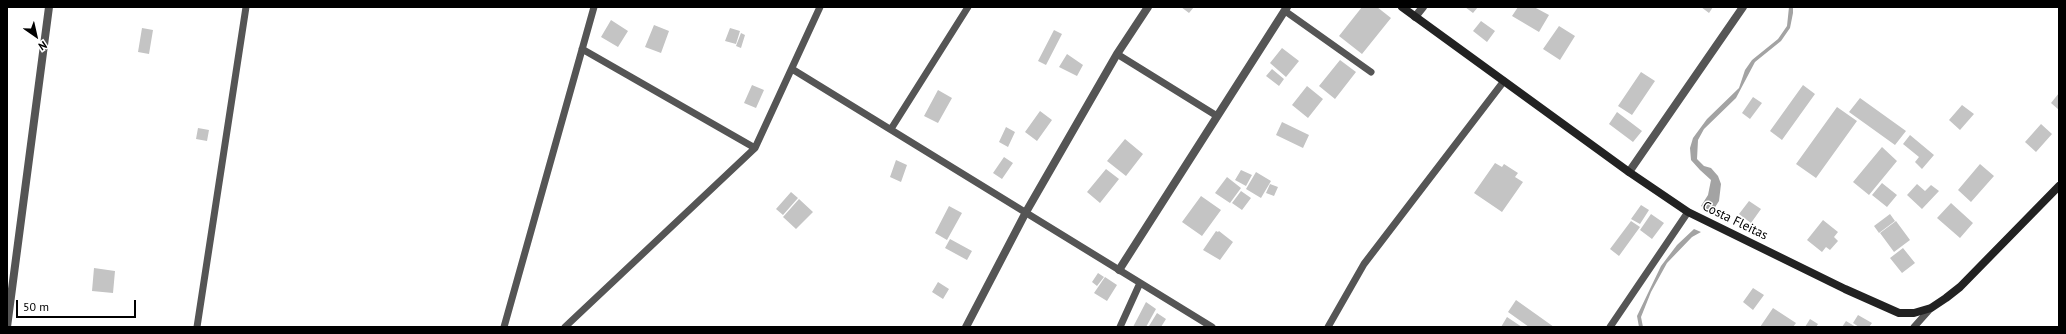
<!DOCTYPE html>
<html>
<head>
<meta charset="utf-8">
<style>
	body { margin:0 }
	#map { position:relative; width:2066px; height:334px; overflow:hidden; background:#fff; font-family:"PT Sans",sans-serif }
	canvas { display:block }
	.frame { position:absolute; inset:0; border:8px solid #000; pointer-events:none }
	.north { position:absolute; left:16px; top:16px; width:40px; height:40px; -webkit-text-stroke:3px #fff; paint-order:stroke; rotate:146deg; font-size:11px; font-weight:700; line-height:16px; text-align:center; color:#000 }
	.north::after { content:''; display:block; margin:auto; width:14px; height:18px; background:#000; clip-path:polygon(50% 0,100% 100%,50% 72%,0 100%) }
	.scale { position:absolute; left:16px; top:300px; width:120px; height:18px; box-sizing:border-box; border:2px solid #000; border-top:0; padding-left:5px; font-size:12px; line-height:14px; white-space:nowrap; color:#000; -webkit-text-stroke:3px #fff; paint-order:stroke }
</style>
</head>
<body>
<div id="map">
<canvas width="2066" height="334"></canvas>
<div class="frame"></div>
<div class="north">N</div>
<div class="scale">50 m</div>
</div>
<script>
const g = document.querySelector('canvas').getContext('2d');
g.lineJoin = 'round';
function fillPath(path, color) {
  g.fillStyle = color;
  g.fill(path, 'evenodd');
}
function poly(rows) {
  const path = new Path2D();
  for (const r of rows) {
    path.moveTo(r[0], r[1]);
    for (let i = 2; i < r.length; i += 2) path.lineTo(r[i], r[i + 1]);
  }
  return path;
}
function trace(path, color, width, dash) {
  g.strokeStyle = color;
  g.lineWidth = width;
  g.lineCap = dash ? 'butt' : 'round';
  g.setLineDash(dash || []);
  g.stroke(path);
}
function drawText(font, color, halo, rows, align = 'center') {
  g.font = font + ' "PT Sans",sans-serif';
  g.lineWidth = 3;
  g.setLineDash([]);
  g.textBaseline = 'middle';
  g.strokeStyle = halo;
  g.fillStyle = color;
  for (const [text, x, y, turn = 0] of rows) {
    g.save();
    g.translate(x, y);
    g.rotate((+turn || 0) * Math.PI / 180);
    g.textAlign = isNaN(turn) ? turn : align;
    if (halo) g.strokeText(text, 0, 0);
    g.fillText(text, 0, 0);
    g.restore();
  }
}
const water = poly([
	[1789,7,1793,7,1793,13,1790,28,1781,41,1755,62,1736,98,1704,129,1698,140,1697,159,1704,166,1711,168,1718,176,1721,184,1719,201,1712,212,1701,206,1708,195,1711,180,1700,170,1691,160,1690,148,1693,138,1707,119,1739,88,1745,70,1752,60,1778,39,1787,26],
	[1694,229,1701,232,1692,237,1667,263,1651,292,1641,317,1643,327,1639,327,1637,316,1661,266,1677,245]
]);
const building = poly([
	[1181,7,1194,7,1189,13],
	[1362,7,1377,7,1391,18,1362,54,1339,36],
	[1465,7,1478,7,1473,13],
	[1518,7,1534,7,1549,15,1539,32,1512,16],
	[1701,7,1713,7,1709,13],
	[611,20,628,31,618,47,601,37],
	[1481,21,1495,31,1487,42,1473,31],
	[654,25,669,31,661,53,645,47],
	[1559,26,1575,36,1560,60,1543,49],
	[142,28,153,30,149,54,138,52],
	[730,28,740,31,736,44,725,41],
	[1054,30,1062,34,1046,65,1038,61],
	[741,33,745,35,741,48,736,46],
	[1282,48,1299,61,1286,77,1270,63],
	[1067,54,1083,65,1077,76,1059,67],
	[1340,60,1356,72,1335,99,1319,86],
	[1272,69,1284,79,1279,86,1266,76],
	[1641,72,1655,81,1632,115,1618,106],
	[752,85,764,90,756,108,744,103],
	[1803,85,1815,94,1782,140,1770,131],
	[1307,86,1323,99,1308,118,1292,105],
	[938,90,952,98,938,123,924,116],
	[2059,93,2059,110,2051,103],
	[1753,97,1762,103,1750,119,1742,113],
	[1860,98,1906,131,1895,145,1849,112],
	[1962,105,1974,114,1960,130,1949,120],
	[1837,107,1857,121,1816,178,1796,164],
	[1040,111,1052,120,1037,141,1025,132],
	[1617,112,1642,131,1633,142,1609,124],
	[1282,122,1309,135,1303,148,1276,135],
	[2041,124,2052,134,2036,152,2025,142],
	[1006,127,1015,132,1008,147,999,142],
	[198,128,209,130,207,141,196,139],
	[1910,135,1934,155,1922,169,1915,162,1919,157,1903,144],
	[1125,139,1143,154,1126,176,1107,161],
	[1882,147,1897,161,1869,195,1853,182],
	[1004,157,1013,163,1002,179,993,173],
	[896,160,907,165,901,182,890,177],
	[1495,163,1502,167,1504,164,1518,173,1515,177,1523,182,1502,212,1474,193],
	[1980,164,1994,176,1971,202,1958,190],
	[1106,169,1119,179,1100,203,1087,192],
	[1241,170,1252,175,1246,186,1235,180],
	[1256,172,1271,181,1261,198,1246,189],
	[1227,177,1241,188,1230,203,1215,193],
	[1882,183,1897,195,1887,207,1872,195],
	[1270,184,1278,187,1274,196,1266,193],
	[1917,184,1925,191,1931,185,1939,191,1922,209,1907,195],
	[1241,191,1251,198,1242,210,1232,203],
	[791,192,798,198,783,215,776,209],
	[1201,196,1221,210,1202,236,1182,222],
	[799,199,813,212,796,229,783,217],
	[1749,201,1761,209,1751,223,1739,214],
	[1951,203,1973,223,1960,238,1937,218],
	[1641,205,1649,210,1640,224,1631,219],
	[949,206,962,213,947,240,935,233],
	[1651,214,1664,223,1652,239,1640,230],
	[1890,214,1895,221,1879,233,1874,226],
	[1823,220,1838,232,1834,237,1838,241,1830,250,1826,247,1822,252,1807,240],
	[1631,221,1640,227,1619,256,1610,249],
	[1896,221,1910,240,1894,252,1880,233],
	[1216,231,1218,232,1219,231,1233,242,1220,260,1203,250],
	[950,239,972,251,967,260,945,248],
	[1903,248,1915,263,1902,273,1890,258],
	[94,268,115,271,113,293,92,291],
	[1098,273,1104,277,1097,286,1092,282],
	[1105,277,1117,285,1107,301,1094,293],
	[938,282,949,289,943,299,932,292],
	[1753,288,1764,295,1753,310,1743,302],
	[1516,300,1554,327,1529,327,1508,312],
	[1146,302,1156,309,1146,327,1133,327],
	[1773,308,1796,323,1793,327,1760,327],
	[1157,313,1166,319,1161,327,1151,327,1149,326],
	[1858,315,1872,323,1869,327,1859,327,1853,323],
	[1507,317,1522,327,1501,327],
	[1810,319,1818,324,1816,327,1805,327],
	[1846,321,1856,327,1842,327]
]);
const lane = poly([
	[1285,11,1371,72],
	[582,49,755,148],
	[1117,54,1217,116],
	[792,69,1212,327],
	[891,129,968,7],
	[197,327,246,7],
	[504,327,594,7],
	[565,327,755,148,820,7],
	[1120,327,1140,283],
	[1328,327,1364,264,1504,81],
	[1610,327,1688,212],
	[1914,327,1931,308]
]);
const street = poly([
	[1415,17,1423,7],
	[1629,172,1743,7],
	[1119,270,1287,7],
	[7,327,49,7],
	[966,327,1026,212,1117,54,1148,7]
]);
const secondary = poly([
	[1402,7,1629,172,1688,212,1845,289,1899,313,1914,313,1931,308,1946,298,1960,287,2059,186]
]);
const streetNames = [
	["Costa Fleitas",1735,221,26]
];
fillPath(water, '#a3a3a3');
fillPath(building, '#c4c4c4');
trace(lane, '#555', 7);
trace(street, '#555', 8);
trace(secondary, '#222', 8);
drawText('13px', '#000', '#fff', streetNames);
</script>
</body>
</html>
